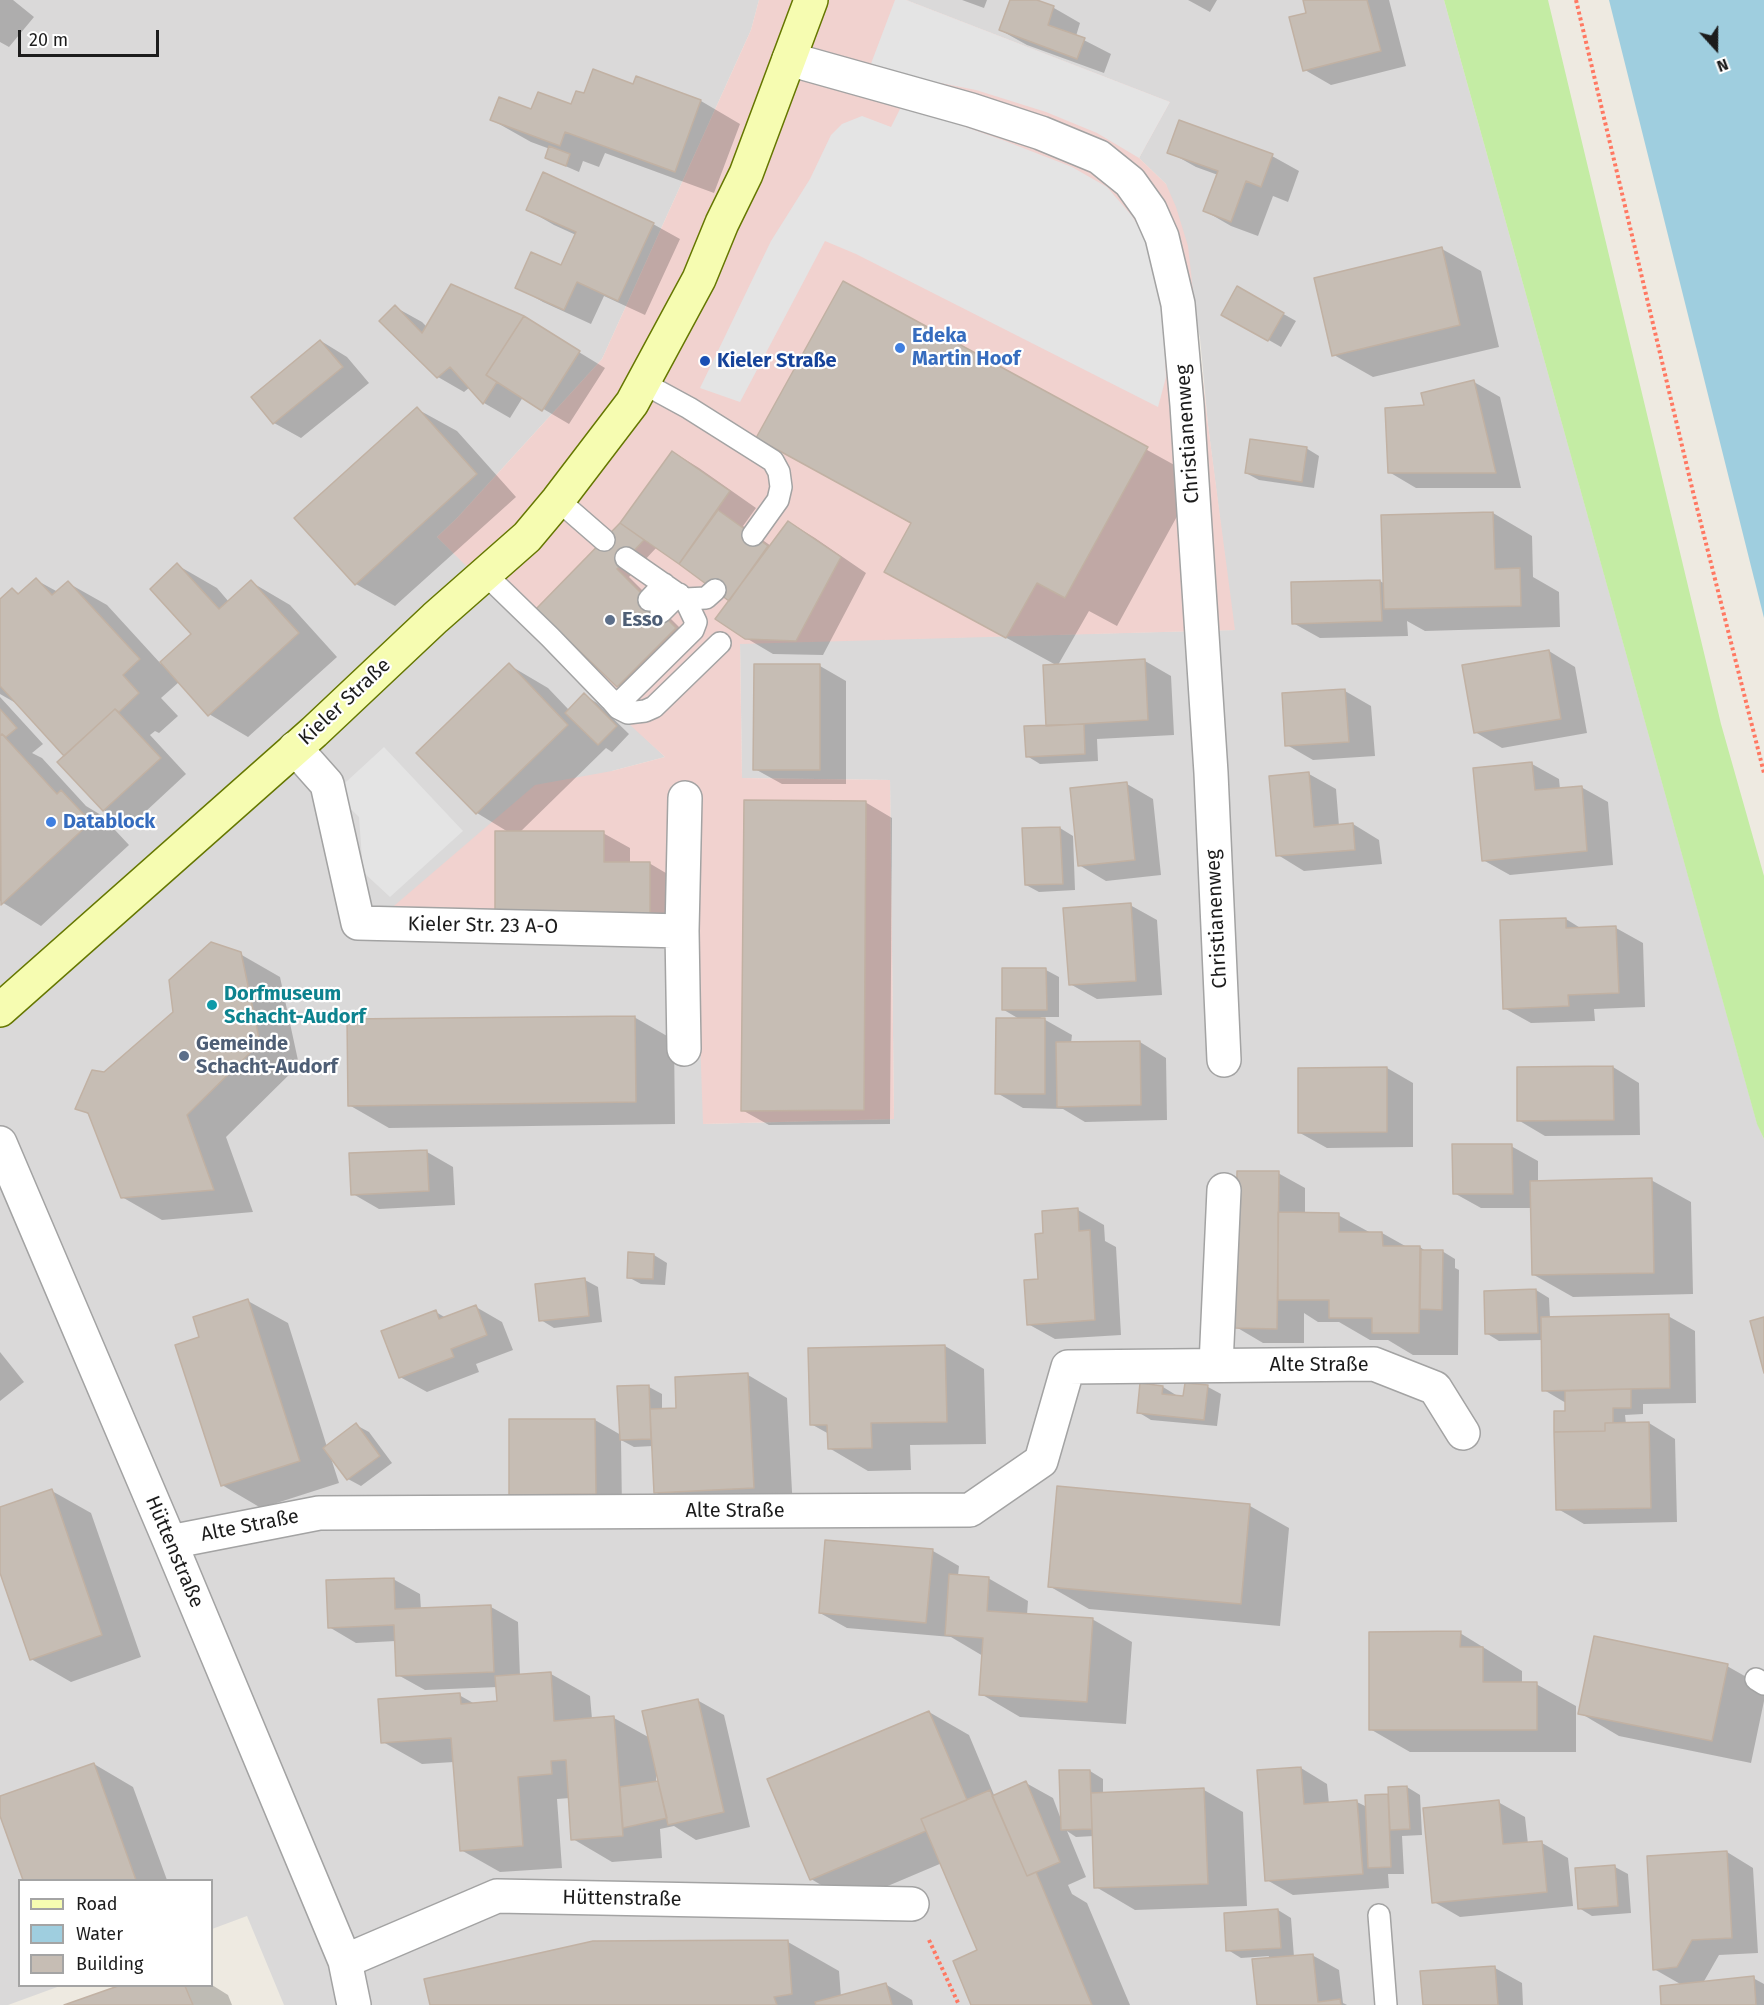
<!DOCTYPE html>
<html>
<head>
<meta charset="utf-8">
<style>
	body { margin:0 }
	#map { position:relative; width:1764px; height:2005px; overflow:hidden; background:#eeeae1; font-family:"Fira Sans",sans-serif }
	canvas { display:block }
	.legend { position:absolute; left:18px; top:1879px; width:195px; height:108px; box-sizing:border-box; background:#fff; border:2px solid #a4a4a4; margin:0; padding:8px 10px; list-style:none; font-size:18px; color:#1c1c1c }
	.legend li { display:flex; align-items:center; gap:12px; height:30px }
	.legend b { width:30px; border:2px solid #a4a4a4 }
	.north { position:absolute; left:1686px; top:18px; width:60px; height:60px; -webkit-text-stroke:4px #fff; paint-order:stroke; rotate:159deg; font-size:16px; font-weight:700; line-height:24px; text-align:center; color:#1c1c1c }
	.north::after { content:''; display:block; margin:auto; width:21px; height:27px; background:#1c1c1c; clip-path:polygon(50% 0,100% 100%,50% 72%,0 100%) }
	.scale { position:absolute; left:18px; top:30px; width:141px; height:27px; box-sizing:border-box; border:3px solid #1c1c1c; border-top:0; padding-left:8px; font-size:18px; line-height:21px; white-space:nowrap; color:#1c1c1c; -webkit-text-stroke:4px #fff; paint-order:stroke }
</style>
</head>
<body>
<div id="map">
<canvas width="1764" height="2005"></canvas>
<ul class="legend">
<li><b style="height:8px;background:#f6fcb1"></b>Road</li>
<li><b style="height:16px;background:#9fcedf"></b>Water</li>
<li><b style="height:16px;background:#c6bdb4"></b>Building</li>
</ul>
<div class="north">N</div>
<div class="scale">20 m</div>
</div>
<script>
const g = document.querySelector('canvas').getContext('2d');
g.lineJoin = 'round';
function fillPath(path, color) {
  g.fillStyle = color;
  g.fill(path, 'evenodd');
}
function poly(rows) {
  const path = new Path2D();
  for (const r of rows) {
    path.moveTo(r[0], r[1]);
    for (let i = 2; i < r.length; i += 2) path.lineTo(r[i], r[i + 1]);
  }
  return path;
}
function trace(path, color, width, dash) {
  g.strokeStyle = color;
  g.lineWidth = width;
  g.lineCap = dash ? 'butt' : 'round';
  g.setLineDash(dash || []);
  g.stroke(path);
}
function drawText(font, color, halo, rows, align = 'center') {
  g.font = font + ' "Fira Sans",sans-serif';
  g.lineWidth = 4.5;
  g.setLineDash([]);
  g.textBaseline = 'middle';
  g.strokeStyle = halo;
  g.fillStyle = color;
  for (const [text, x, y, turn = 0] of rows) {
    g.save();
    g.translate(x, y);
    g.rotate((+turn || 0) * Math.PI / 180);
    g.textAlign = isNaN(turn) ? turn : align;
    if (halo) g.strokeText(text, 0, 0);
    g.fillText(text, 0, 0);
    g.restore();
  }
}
const residential = poly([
	[0,0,759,0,751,30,602,359,457,518,437,537,665,757,612,771,697,922,704,1124,894,1119,890,780,742,778,740,643,1234,630,1208,425,1200,338,1166,184,1139,158,1169,102,906,0,1444,0,1757,1123,1764,1139,1764,2005,284,2005,247,1916,212,1929,212,1880,20,1880,20,1986,60,1986,8,2005,0,2005]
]);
const commercial = poly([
	[759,0,906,0,1170,102,1139,158,1166,184,1176,207,1188,246,1208,425,1235,630,740,644,742,778,890,780,894,1119,703,1124,696,922,388,911,535,785,612,771,665,757,582,681,437,537,457,518,602,359,751,30]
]);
const grass = poly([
	[1444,0,1548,0,1721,724,1764,876,1764,1139,1757,1124]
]);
const parking = poly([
	[895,0,906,0,1170,102,1139,158,1097,133,1046,112,976,90,869,69],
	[901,107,926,113,1005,141,1072,167,1107,187,1132,216,1152,248,1161,272,1166,377,1158,407,856,254,825,241,740,402,700,388,771,241,810,179,831,135,842,124,862,116,891,127],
	[384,747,463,831,390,897,363,872,359,817,334,793]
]);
const water = poly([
	[1609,0,1764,0,1764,618]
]);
const shadow = poly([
	[0,0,13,0,34,17,9,47,0,42],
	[962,0,987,0,984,8],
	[1011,0,1033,0,1054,8,1080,23,1076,36,1111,54,1104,73,1027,45,1000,30],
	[1188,0,1217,0,1210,12],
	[1304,0,1389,0,1406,66,1331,85,1305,70,1308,14],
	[637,78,701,101,740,124,714,193,605,153,599,167,583,161,579,172,547,158,550,149,531,142,492,120,532,111,572,106,634,86],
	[1169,152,1272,156,1299,171,1288,202,1273,196,1258,236,1231,226,1205,211,1218,175,1196,167],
	[528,210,653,224,680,239,645,315,604,296,591,324,543,302,517,287,562,267,576,235,554,225],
	[1442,249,1481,271,1499,347,1373,377,1334,355],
	[844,283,1198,478,1117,626,1089,611,1058,665,1145,661,1171,676,1174,735,1097,739,1098,761,1040,764,1027,756,1047,727,1056,665,886,572,912,524,758,438],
	[1237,288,1296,321,1281,347,1223,314],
	[395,307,422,322,427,327,536,326,605,368,569,424,523,397,510,418,484,403,470,387,464,392,438,377],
	[321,341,347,357,369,383,301,438,274,423,253,397],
	[1474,382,1500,397,1521,488,1416,488,1389,472],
	[417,409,457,431,516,497,395,606,356,584],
	[1306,448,1319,456,1314,488,1259,480,1246,473],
	[673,452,699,468,756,508,743,526,771,546,789,522,815,538,866,573,823,655,773,654,746,638,731,600,657,547,629,577,688,636,631,693,618,686,538,609,621,524],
	[1493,513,1532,536,1533,577,1559,592,1560,627,1425,631,1407,621,1408,636,1320,638,1293,623,1380,581,1385,584],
	[177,565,217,588,229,602,251,582,290,605,337,657,248,737,209,714,179,682,161,698,178,716,159,733,155,731,150,735,186,774,130,826,104,810,59,762,66,756,15,701,14,702,0,694,0,601,12,590,20,594,36,580,58,592,68,583,107,605,161,664,193,634],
	[1549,651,1575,667,1587,733,1502,748,1475,732],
	[509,665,548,688,569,710,584,695,597,703,629,734,612,752,606,748,519,833,603,833,630,848,630,863,649,863,676,879,676,934,477,813],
	[820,666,846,681,846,784,782,784,755,769],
	[1345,691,1371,706,1375,756,1313,760,1287,745],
	[0,697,43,744,32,753,42,758,86,806,101,815,129,845,41,926,0,901,0,818,4,814,0,810],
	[1532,764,1559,779,1560,789,1581,787,1608,802,1613,865,1510,875,1483,860],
	[1309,774,1336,789,1339,826,1353,824,1379,840,1382,864,1304,871,1278,855],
	[1127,784,1153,799,1161,875,1106,881,1079,865],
	[865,802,892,818,890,1124,769,1125,742,1110],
	[1060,828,1073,836,1075,890,1039,892,1026,885],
	[1130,905,1157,920,1162,995,1097,999,1070,984],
	[1566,919,1582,929,1616,928,1643,943,1645,1007,1594,1009,1595,1021,1531,1023,1504,1008],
	[240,954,280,977,299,1065,226,1137,253,1212,162,1220,122,1197,90,1115,77,1108],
	[1046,970,1059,977,1059,1017,1040,1017,1072,1035,1071,1043,1140,1042,1166,1058,1167,1120,1085,1122,1063,1109,1023,1108,997,1093,1021,1020,1004,1010],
	[634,1017,674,1040,675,1124,389,1128,349,1105],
	[1613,1067,1639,1083,1640,1135,1545,1136,1518,1120],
	[1387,1068,1413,1083,1413,1147,1327,1148,1300,1133],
	[1511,1146,1538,1161,1538,1182,1651,1180,1691,1202,1693,1294,1573,1297,1534,1275,1532,1208,1481,1208,1454,1193],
	[427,1152,453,1167,455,1205,379,1209,353,1194],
	[1278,1173,1305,1188,1305,1214,1338,1215,1371,1233,1382,1233,1407,1247,1420,1247,1427,1252,1442,1251,1455,1259,1455,1268,1459,1270,1458,1355,1413,1355,1388,1340,1370,1340,1339,1322,1318,1322,1304,1313,1304,1343,1263,1343,1236,1327],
	[1078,1210,1104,1225,1105,1241,1116,1247,1121,1335,1055,1339,1028,1324,1040,1280,1045,1235],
	[654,1255,667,1263,665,1285,641,1284,628,1277],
	[585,1280,598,1287,602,1322,554,1328,541,1320],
	[1536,1290,1549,1298,1550,1318,1668,1316,1695,1331,1696,1403,1643,1404,1643,1414,1625,1415,1626,1424,1649,1423,1675,1439,1677,1522,1584,1524,1558,1509,1566,1403,1544,1390,1543,1340,1499,1341,1486,1333,1485,1292],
	[248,1301,288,1323,327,1447,356,1425,369,1432,392,1463,361,1486,348,1479,330,1455,339,1483,261,1508,222,1485,201,1338],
	[476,1307,502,1322,513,1350,476,1364,479,1372,427,1392,400,1377,436,1312,446,1318],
	[945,1346,984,1369,986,1444,910,1445,911,1470,868,1471,829,1448,829,1434,811,1424],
	[0,1352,24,1382,0,1401],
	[748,1375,787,1398,793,1510,695,1515,655,1492,653,1446,634,1447,621,1440,622,1509,537,1510,511,1494,595,1420,621,1435,649,1387,662,1394,662,1410,678,1409],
	[1186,1384,1208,1387,1221,1394,1217,1426,1151,1420,1138,1412,1141,1385,1163,1387,1176,1395,1176,1397,1184,1398],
	[52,1491,91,1513,141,1657,71,1682,31,1659,0,1568,0,1509],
	[1250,1506,1289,1528,1280,1626,1089,1609,1049,1586],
	[933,1551,959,1566,958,1576,988,1578,1028,1601,1027,1615,1092,1619,1132,1642,1126,1724,1020,1717,981,1694,983,1656,951,1637,847,1628,820,1613],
	[393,1579,420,1594,421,1610,491,1607,518,1622,520,1676,551,1674,590,1696,592,1719,614,1718,650,1738,697,1700,724,1715,750,1827,696,1840,674,1826,660,1829,662,1858,612,1862,573,1839,570,1798,557,1799,562,1868,500,1872,461,1850,454,1762,422,1764,383,1742,459,1695,475,1704,499,1702,498,1687,425,1690,398,1675,396,1641,356,1643,329,1627],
	[657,1770,660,1782,656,1783,656,1771],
	[1460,1633,1522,1671,1522,1684,1536,1684,1576,1706,1576,1752,1410,1752,1370,1729],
	[1727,1666,1764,1687,1764,1701,1751,1763,1619,1736,1580,1713],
	[929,1712,969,1735,994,1795,996,1796,1026,1783,1053,1798,1062,1822,1090,1771,1103,1779,1103,1794,1204,1790,1243,1812,1247,1906,1135,1910,1096,1887,1094,1836,1076,1837,1067,1831,1086,1877,1068,1885,1072,1894,1087,1903,1130,2005,973,2005,979,1951,942,1863,850,1902,811,1879],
	[94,1764,133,1787,167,1880,25,1880,0,1811,0,1798],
	[1301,1768,1327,1784,1329,1804,1357,1802,1367,1807,1366,1796,1390,1796,1389,1789,1407,1787,1420,1795,1422,1835,1402,1836,1404,1874,1388,1874,1389,1888,1293,1895,1267,1880],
	[1498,1802,1525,1817,1528,1844,1542,1843,1568,1858,1573,1906,1460,1917,1434,1902],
	[1727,1852,1753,1868,1758,1953,1719,1955,1703,1983,1753,1978,1764,1984,1764,2005,1663,2005,1682,1985,1654,1969],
	[1615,1867,1628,1874,1631,1913,1592,1916,1579,1908],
	[1278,1910,1291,1918,1294,1957,1312,1955,1339,1970,1343,2003,1347,2005,1259,2005,1269,1956,1241,1958,1228,1950],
	[788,1942,839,1971,841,1997,885,1984,912,2000,913,2005,432,2005],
	[1495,1968,1522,1983,1523,2005,1424,2005],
	[212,1985,228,1995,232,2005,69,2005,122,1986]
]);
const building = poly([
	[1010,0,1037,0,1054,6,1048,25,1085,38,1077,59,999,30,1010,0],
	[1303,0,1367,0,1381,51,1303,71,1289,17,1306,13,1303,0],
	[593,69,633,84,636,76,701,100,675,172,565,132,560,146,490,120,499,97,531,109,538,92,571,104,576,91,584,93,593,69],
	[1179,120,1273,154,1261,187,1246,181,1231,222,1203,211,1218,171,1167,153,1179,120],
	[549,146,570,154,566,166,545,158,549,146],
	[543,172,654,223,618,301,577,282,564,310,515,288,531,252,561,265,576,232,526,210,543,172],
	[1442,247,1460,325,1332,356,1314,278,1442,247],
	[843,281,1148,447,1065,598,1037,583,1006,638,884,572,911,523,756,438,843,281],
	[451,284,524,316,486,375,497,382,483,404,450,367,437,378,379,321,395,305,422,333,451,284],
	[1237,286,1284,313,1268,341,1221,315,1237,286],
	[524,316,580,351,542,411,486,375,524,316],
	[320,340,343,367,273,424,251,397,320,340],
	[1474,380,1496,473,1388,473,1385,408,1424,405,1421,393,1474,380],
	[417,407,477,474,355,585,294,518,417,407],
	[1250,439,1307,447,1302,482,1245,473,1250,439],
	[672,451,730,491,679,564,620,523,672,451],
	[718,510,768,546,729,601,679,564,718,510],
	[1493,512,1495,569,1520,568,1521,606,1384,609,1381,515,1493,512],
	[788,521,841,557,796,641,745,639,715,619,788,521],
	[620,523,644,540,617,569,676,628,617,687,536,609,620,523],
	[177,563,219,609,251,580,299,633,208,716,160,662,191,634,150,589,177,563],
	[36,578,52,595,68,581,140,659,123,675,139,693,119,712,115,709,64,756,0,686,0,599,12,588,18,594,36,578],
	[1380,580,1382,621,1292,624,1291,582,1380,580],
	[1549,650,1561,719,1474,733,1462,665,1549,650],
	[1145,659,1148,720,1046,726,1043,665,1145,659],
	[509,663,568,725,476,814,416,753,509,663],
	[754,664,820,664,820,770,753,770,754,664],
	[1345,689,1349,742,1285,746,1282,693,1345,689],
	[584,693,617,726,598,745,565,713,584,693],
	[0,709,17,728,6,737,2,734,0,736,0,709],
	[115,709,161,758,103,811,57,762,115,709],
	[1084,724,1085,754,1026,757,1024,726,1084,724],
	[2,734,57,794,61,790,91,822,1,905,0,736,2,734],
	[1532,762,1535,790,1582,786,1587,851,1482,861,1473,768,1532,762],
	[1309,772,1314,827,1353,823,1355,850,1276,856,1269,776,1309,772],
	[1127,782,1135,860,1078,866,1070,788,1127,782],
	[744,800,866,801,864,1110,741,1111,744,800],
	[1060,827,1063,884,1025,885,1022,828,1060,827],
	[495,831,604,831,604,862,650,862,650,920,495,920,495,831],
	[1131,903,1136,981,1069,985,1063,908,1131,903],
	[1566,918,1566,928,1616,926,1619,993,1568,995,1569,1006,1503,1009,1500,920,1566,918],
	[211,942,241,952,260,1043,187,1115,214,1190,121,1198,88,1113,75,1109,92,1070,104,1072,173,1012,169,980,211,942],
	[1002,968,1046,968,1047,1010,1002,1010,1002,968],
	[635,1016,636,1102,348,1106,347,1019,635,1016],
	[996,1018,1045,1018,1045,1094,995,1094,996,1018],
	[1140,1041,1141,1105,1057,1107,1056,1042,1140,1041],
	[1613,1066,1614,1120,1517,1121,1517,1067,1613,1066],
	[1387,1067,1387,1132,1298,1133,1298,1068,1387,1067],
	[1452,1144,1512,1144,1513,1194,1453,1194,1452,1144],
	[427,1150,429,1191,351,1195,349,1153,427,1150],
	[1237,1171,1279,1171,1277,1329,1235,1328,1237,1171],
	[1652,1178,1654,1273,1532,1275,1530,1181,1652,1178],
	[1078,1208,1079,1231,1090,1230,1095,1320,1027,1325,1024,1280,1038,1279,1035,1234,1043,1233,1042,1211,1078,1208],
	[1278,1212,1339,1213,1339,1232,1382,1232,1383,1246,1420,1246,1419,1333,1372,1333,1372,1318,1329,1318,1329,1300,1278,1300,1278,1212],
	[1421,1250,1443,1250,1442,1310,1420,1309,1421,1250],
	[628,1252,654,1254,653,1279,627,1278,628,1252],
	[585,1278,589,1316,539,1321,535,1284,585,1278],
	[1536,1289,1538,1333,1485,1334,1484,1291,1536,1289],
	[248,1299,300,1461,221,1486,175,1345,199,1337,193,1317,248,1299],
	[476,1305,487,1335,451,1349,454,1357,399,1378,381,1331,436,1310,439,1319,476,1305],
	[1669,1314,1670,1388,1542,1391,1541,1317,1669,1314],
	[1764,1317,1764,1373,1750,1321,1764,1317],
	[945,1345,947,1422,871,1423,872,1448,828,1449,827,1425,810,1425,808,1348,945,1345],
	[748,1373,754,1488,654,1493,650,1409,676,1408,675,1377,748,1373],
	[1140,1383,1163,1386,1162,1394,1183,1396,1185,1383,1208,1385,1204,1420,1137,1413,1140,1383],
	[649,1385,651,1439,620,1440,617,1386,649,1385],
	[1631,1389,1631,1408,1613,1408,1613,1423,1605,1423,1605,1431,1554,1432,1554,1411,1565,1411,1565,1391,1631,1389],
	[509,1419,595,1419,596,1494,509,1495,509,1419],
	[1649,1422,1651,1508,1556,1510,1554,1432,1605,1431,1605,1423,1649,1422],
	[356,1423,380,1456,347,1480,323,1448,356,1423],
	[1057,1486,1250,1504,1241,1604,1048,1587,1057,1486],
	[52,1489,102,1635,30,1660,0,1573,0,1507,52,1489],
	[825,1540,933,1549,926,1623,819,1613,825,1540],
	[949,1574,989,1577,987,1611,1093,1618,1087,1702,979,1695,983,1638,945,1635,949,1574],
	[394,1578,395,1609,491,1605,494,1672,396,1676,394,1625,328,1628,326,1580,394,1578],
	[1461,1631,1460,1647,1483,1647,1483,1682,1537,1682,1537,1730,1369,1730,1369,1632,1461,1631],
	[1594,1636,1728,1664,1712,1741,1578,1714,1594,1636],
	[551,1672,554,1721,614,1716,623,1836,571,1840,566,1760,551,1761,552,1774,518,1777,523,1846,460,1851,451,1738,381,1743,378,1699,460,1693,461,1704,497,1701,495,1676,551,1672],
	[698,1699,724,1812,668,1825,642,1711,698,1699],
	[929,1711,967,1800,921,1819,926,1831,810,1880,767,1779,929,1711],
	[94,1763,136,1880,23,1880,0,1816,0,1796,94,1763],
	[1301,1767,1304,1804,1357,1800,1363,1874,1265,1881,1257,1770,1301,1767],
	[1059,1770,1090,1770,1092,1829,1061,1830,1059,1770],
	[658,1781,667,1818,623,1828,620,1787,658,1781],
	[1026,1781,1060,1862,1027,1876,992,1796,1026,1781],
	[1407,1786,1410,1829,1390,1830,1388,1787,1407,1786],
	[1204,1788,1208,1884,1094,1888,1091,1793,1204,1788],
	[990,1790,1027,1876,1036,1872,1092,2005,971,2005,953,1961,977,1950,921,1819,990,1790],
	[1388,1794,1391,1867,1368,1868,1365,1795,1388,1794],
	[1499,1800,1503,1844,1542,1841,1547,1892,1432,1903,1423,1808,1499,1800],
	[1727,1851,1732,1938,1692,1940,1677,1967,1653,1970,1647,1856,1727,1851],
	[1615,1865,1618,1906,1578,1909,1575,1868,1615,1865],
	[1278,1909,1281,1948,1226,1951,1224,1913,1278,1909],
	[788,1940,792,1994,774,1997,777,2005,430,2005,424,1979,593,1941,788,1940],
	[1313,1954,1318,2002,1340,1999,1341,2005,1257,2005,1252,1959,1313,1954],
	[1495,1966,1498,2005,1423,2005,1420,1971,1495,1966],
	[1754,1976,1756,2005,1661,2005,1660,1986,1754,1976],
	[886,1983,892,2005,816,2005,815,2002,886,1983],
	[118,1986,185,1986,193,2005,64,2005,118,1986]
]);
const path = poly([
	[1576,0,1693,492,1764,773],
	[929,1940,959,2005]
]);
const service = poly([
	[643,383,689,408,773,461,779,472,781,487,778,500,753,535],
	[558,500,604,540],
	[485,574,550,637,610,699,616,702,622,700,693,630,696,622,685,599,626,558],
	[685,599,706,598,715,590],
	[649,600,664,584],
	[661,612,679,594],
	[612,701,618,708,628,713,645,711,654,707,720,643],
	[1756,1679,1764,1684],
	[1379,1915,1386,2005]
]);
const minor = poly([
	[789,59,971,110,1041,133,1099,157,1130,182,1150,210,1162,237,1178,304,1187,405,1211,773,1224,1060],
	[295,748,327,784,358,923,682,931,684,1049],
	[682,931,685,798],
	[0,1143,170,1542,345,1961,354,2005],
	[1216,1365,1224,1190],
	[170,1542,319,1513,970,1510,1041,1461,1068,1367,1374,1364,1435,1388,1463,1433],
	[345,1961,497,1896,912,1904]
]);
const secondary = poly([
	[0,1010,314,732,435,618,527,537,558,500,632,403,699,279,722,223,746,174,811,0]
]);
const markers = [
	[900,348,6,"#3f7fe0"],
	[705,361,6,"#1a4fb4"],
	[610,620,6,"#5c6f8a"],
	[51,822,6,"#3f7fe0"],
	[212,1005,6,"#0f9aa8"],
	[184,1056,6,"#5c6f8a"]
];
const shopNames = [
	["Edeka",912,336],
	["Martin Hoof",912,359],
	["Datablock",63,822]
];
const transitNames = [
	["Kieler Straße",717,361]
];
const streetNames = [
	["Christianenweg",1188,434,-94],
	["Kieler Straße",345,702,-43],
	["Christianenweg",1217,919,-93],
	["Kieler Str. 23 A-O",483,926,1],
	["Alte Straße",1319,1365],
	["Alte Straße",735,1511],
	["Alte Straße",250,1526,-11],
	["Hüttenstraße",174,1552,67],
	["Hüttenstraße",622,1899,1]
];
const serviceNames = [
	["Esso",622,620],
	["Gemeinde",196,1044],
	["Schacht-Audorf",196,1067]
];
const cultureNames = [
	["Dorfmuseum",224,994],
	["Schacht-Audorf",224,1017]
];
fillPath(residential, '#dad9d9');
fillPath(commercial, '#f1d2cf');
fillPath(grass, '#c4eca4');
fillPath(parking, '#e4e4e4');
fillPath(water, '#9fcedf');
fillPath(shadow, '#0003');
fillPath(building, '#c6bdb4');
trace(building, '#c1b1a3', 1.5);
trace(service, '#a3a3a3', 24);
trace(minor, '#a3a3a3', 36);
trace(secondary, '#657700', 36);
trace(path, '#ff7862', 4, [3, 3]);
trace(service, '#fff', 21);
trace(minor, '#fff', 33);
trace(secondary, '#f6fcb1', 33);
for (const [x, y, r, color] of markers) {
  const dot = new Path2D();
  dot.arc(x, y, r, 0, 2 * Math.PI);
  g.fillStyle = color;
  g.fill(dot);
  trace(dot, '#fff', 2);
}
drawText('bold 20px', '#366cbe', '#fff', shopNames, 'left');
drawText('bold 20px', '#164399', '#fff', transitNames, 'left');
drawText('20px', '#1c1c1c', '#fff', streetNames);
drawText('bold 20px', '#4e5e75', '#fff', serviceNames, 'left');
drawText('bold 20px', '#0d838f', '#fff', cultureNames, 'left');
</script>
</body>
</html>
